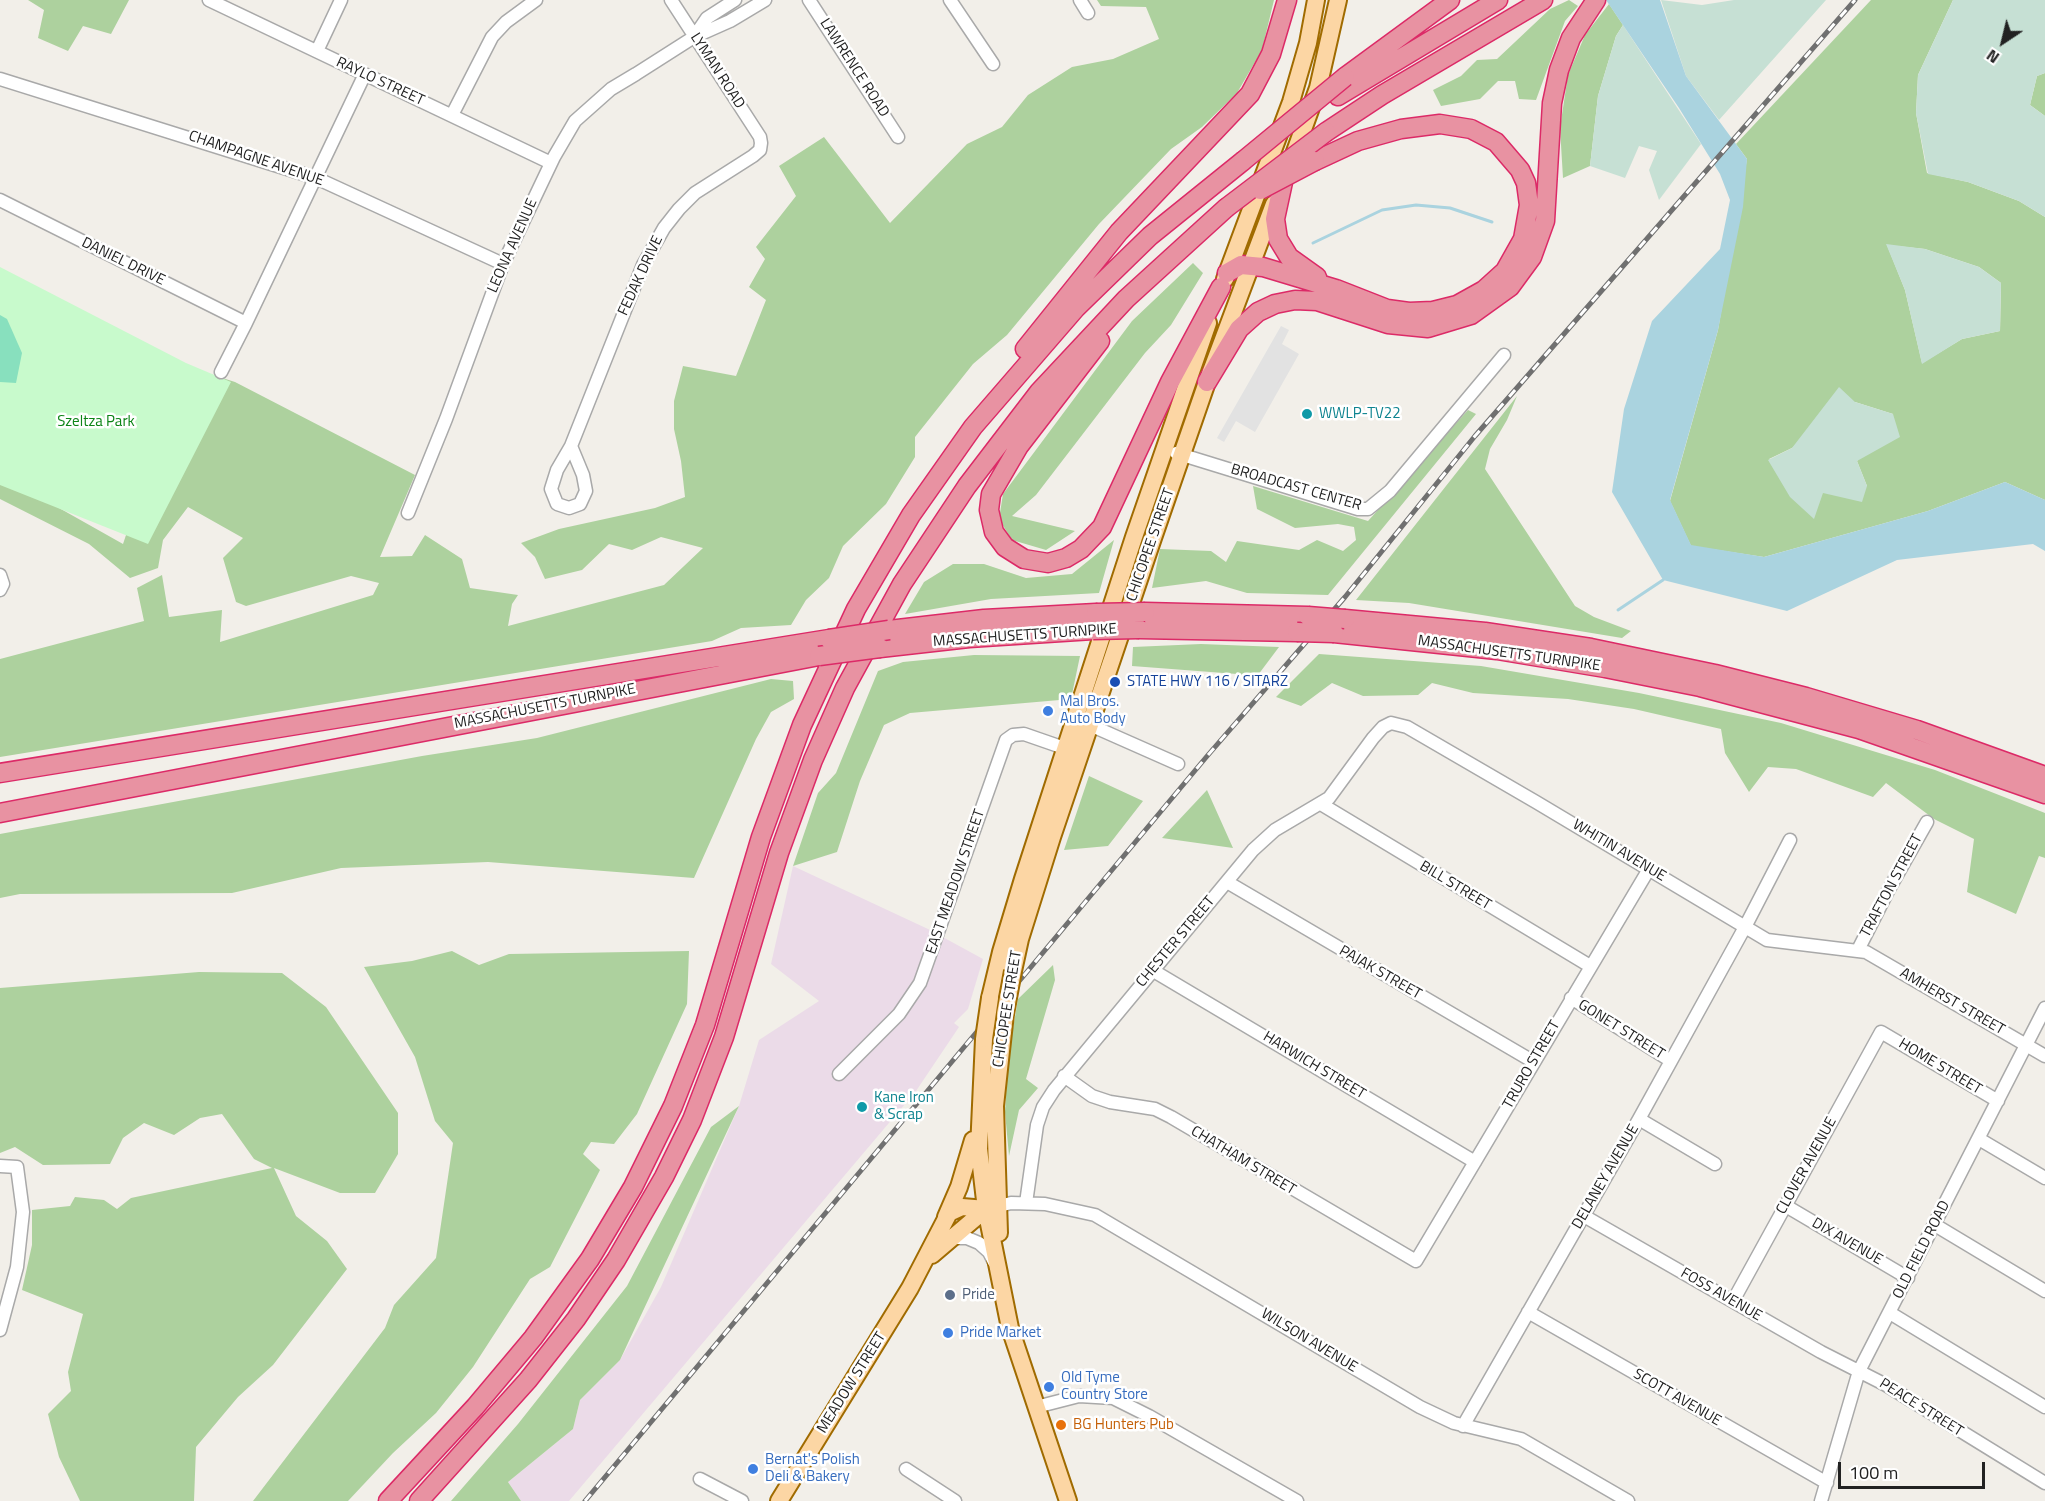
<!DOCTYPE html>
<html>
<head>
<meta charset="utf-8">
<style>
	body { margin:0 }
	#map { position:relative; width:2045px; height:1501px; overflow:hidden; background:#f2efe9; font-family:"Titillium Web",sans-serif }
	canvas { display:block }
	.north { position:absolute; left:1973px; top:12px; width:60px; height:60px; -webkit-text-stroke:4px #fff; paint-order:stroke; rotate:215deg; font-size:16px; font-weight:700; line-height:24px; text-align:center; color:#222 }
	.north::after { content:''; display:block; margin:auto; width:21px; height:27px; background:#222; clip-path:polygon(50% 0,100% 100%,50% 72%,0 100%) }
	.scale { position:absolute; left:1838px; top:1462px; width:147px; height:27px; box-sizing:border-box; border:3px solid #222; border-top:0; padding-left:8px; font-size:18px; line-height:21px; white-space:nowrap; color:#222; -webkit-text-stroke:4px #fff; paint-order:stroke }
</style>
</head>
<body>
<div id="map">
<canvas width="2045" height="1501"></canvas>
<div class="north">N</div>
<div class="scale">100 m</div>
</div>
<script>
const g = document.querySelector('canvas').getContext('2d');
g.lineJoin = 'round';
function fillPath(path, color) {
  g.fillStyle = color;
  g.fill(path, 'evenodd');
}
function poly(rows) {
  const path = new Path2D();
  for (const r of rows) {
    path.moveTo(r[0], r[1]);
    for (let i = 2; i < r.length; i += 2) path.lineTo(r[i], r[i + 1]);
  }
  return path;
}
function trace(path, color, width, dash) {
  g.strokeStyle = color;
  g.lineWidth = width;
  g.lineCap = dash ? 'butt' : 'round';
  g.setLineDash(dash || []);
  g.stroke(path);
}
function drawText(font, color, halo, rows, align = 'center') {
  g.font = font + ' "Titillium Web",sans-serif';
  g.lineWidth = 5;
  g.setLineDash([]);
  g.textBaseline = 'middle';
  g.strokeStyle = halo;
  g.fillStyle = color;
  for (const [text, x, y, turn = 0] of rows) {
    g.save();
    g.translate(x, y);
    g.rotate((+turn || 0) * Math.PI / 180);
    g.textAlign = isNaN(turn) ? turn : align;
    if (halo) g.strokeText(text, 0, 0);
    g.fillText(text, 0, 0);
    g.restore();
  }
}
const industrial = poly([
	[793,866,928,929,983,959,968,1009,954,1023,959,1027,916,1091,569,1501,521,1501,508,1482,573,1429,580,1400,620,1360,661,1287,739,1106,759,1040,819,1001,771,964]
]);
const forest = poly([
	[28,0,129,0,111,34,83,26,68,51,38,38,44,10],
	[1097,0,1274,0,1262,50,1237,93,1202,127,1171,149,1099,224,1007,335,973,364,915,437,915,457,886,504,843,546,829,578,806,600,791,625,741,628,712,641,0,757,0,659,144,621,137,588,162,575,169,617,222,610,220,642,373,595,379,583,351,576,246,606,236,602,223,558,243,538,188,507,163,540,158,568,130,578,89,544,0,499,0,440,13,482,123,544,133,514,169,361,235,382,415,475,380,557,412,556,425,535,462,559,470,588,518,595,512,604,508,626,664,585,703,548,661,537,632,550,609,544,582,570,545,579,535,557,521,543,559,529,655,508,685,497,681,461,674,429,674,401,683,366,736,376,766,300,749,287,765,259,756,247,796,196,779,166,824,137,890,223,967,144,1002,127,1028,95,1072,67,1113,59,1159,39,1146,7,1101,6],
	[1569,0,1578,6,1565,21,1536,100,1519,99,1515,81,1498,81,1480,99,1441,106,1433,90,1461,76,1477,60,1497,59,1550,9],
	[1871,0,1953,0,1918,75,1916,113,1927,173,1968,182,2019,201,2045,217,2045,500,2005,482,1928,511,1764,557,1691,546,1670,501,1718,330,1747,159,1736,144],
	[1887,245,1925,249,1979,267,2001,283,2000,331,1962,339,1922,363,1905,290],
	[1855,402,1893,414,1857,461,1867,486,1823,493,1769,459,1792,448],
	[1609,4,1623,25,1616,36,1598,96,1590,166,1563,178,1560,128,1568,75,1585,35],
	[2045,73,2045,116,2030,105,2037,76],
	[1193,263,1203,273,1171,325,1145,353,1036,495,1012,516,1075,531,1046,550,1012,540,999,519,1003,494,1132,321],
	[1517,396,1507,420,1490,449,1485,469,1575,606,1594,617,1631,631,1622,638,1409,603,1356,600],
	[1468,410,1476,414,1328,595,1247,593,1206,581,1152,588,1160,549,1211,551,1226,562,1237,541,1299,550,1317,540,1343,551,1356,540,1354,527,1338,524,1295,528,1257,509,1253,486,1368,521],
	[1114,540,1099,593,991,599,905,614,924,582,953,564,984,564,1026,578,1072,574],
	[1201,644,1279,647,1255,679,1237,674,1132,666,1133,647],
	[1319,654,1481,666,1639,693,1781,723,1935,770,2045,813,2045,858,2039,856,2016,914,1967,892,1974,839,1934,819,1886,783,1873,797,1796,769,1768,767,1749,792,1725,753,1721,729,1634,709,1568,699,1473,693,1432,683,1418,695,1363,696,1332,683,1301,706,1276,697],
	[974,655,1080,656,1071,699,910,713,884,725,860,781,837,852,793,866,818,793,836,773,878,671,903,662],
	[771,679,793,681,794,699,771,712,756,739,694,878,488,862,341,868,232,893,20,894,0,898,0,834,422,756,537,738],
	[1089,776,1143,801,1108,846,1064,850],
	[1207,790,1233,848,1162,838],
	[452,951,479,965,509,954,689,951,687,1004,637,1114,614,1144,591,1142,583,1154,600,1170,550,1267,530,1279,473,1367,436,1413,393,1453,348,1501,253,1501,385,1328,394,1305,436,1258,453,1143,435,1121,415,1057,364,967,412,961],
	[1053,965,1055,980,1026,1079,1038,1088,1019,1110,1009,1156,1005,1112,1008,1058,1018,999],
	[199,972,282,973,326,1007,398,1113,398,1154,375,1193,340,1193,274,1168,296,1216,327,1241,347,1269,273,1365,238,1397,196,1447,194,1501,80,1501,59,1457,48,1414,71,1391,68,1372,83,1314,22,1290,32,1245,32,1210,70,1206,75,1197,104,1200,117,1209,131,1198,272,1168,254,1159,222,1114,200,1118,174,1135,144,1123,123,1138,110,1164,43,1165,15,1147,0,1153,0,988],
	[739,1106,620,1360,580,1400,573,1429,508,1482,521,1501,451,1501,518,1424,627,1286,711,1127]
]);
const wetland = poly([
	[1661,0,1702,5,1734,0,1826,0,1719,120,1686,76],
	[1953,0,2045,0,2045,73,2037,76,2030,105,2045,116,2045,217,2019,201,1968,182,1928,174,1916,113,1918,75],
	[1623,25,1701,144,1659,200,1649,170,1657,151,1639,146,1625,178,1590,166,1598,96,1616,36],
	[1886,244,1925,249,1979,267,2001,283,2000,331,1962,339,1922,364,1905,290],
	[1839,387,1855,402,1893,414,1900,437,1857,461,1867,486,1862,502,1823,493,1814,519,1790,497,1768,460,1792,448]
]);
const park = poly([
	[0,267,186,363,231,382,148,544,0,485]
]);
const pitch = poly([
	[0,315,7,319,22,353,16,383,0,382]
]);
const parking = poly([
	[1281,326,1289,330,1282,344,1299,354,1255,432,1236,421,1224,442,1217,438]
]);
const water = poly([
	[1606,0,1660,0,1686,76,1747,159,1743,207,1718,330,1670,500,1691,545,1764,557,1928,511,2005,482,2045,500,2045,551,2033,544,1897,560,1787,611,1663,580,1612,492,1624,409,1652,321,1720,249,1730,200,1720,174,1679,108]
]);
const stream = poly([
	[1313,243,1382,210,1416,205,1450,208,1492,222],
	[1618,610,1663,580]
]);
const minor = poly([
	[209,0,551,163],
	[809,0,898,137],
	[950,0,993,64],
	[1080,0,1088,13],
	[694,37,707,18,735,0],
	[317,51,341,0],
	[0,79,316,178,503,264],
	[452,115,492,37,506,22,536,0],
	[0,200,246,323,364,76],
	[221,372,246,323],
	[571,446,557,470,551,489,557,504,569,508,580,504,586,491,583,475,571,446,643,265,664,228,679,209,695,193,753,156,760,150,761,143,760,137,671,0],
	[1176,453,1358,509,1368,509,1390,491,1504,355],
	[408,513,446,419,503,264,554,157,575,121,611,89,636,74,694,37,730,21,765,0],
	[0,575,3,584,0,590],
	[1083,722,1178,764],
	[1321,804,1590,966],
	[1227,882,1534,1062],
	[1858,950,1889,889,1927,822],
	[1152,970,1475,1162],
	[1571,998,1671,1061],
	[839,1074,899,1014,920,983,1006,740,1013,735,1024,734,1073,751],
	[1064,1076,1092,1096,1110,1102,1155,1109,1171,1117,1416,1261,1649,869],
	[1639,1119,1715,1164],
	[1979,1139,2045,1178],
	[0,1166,17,1167,23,1212,17,1267,0,1330],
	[1026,1203,1037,1125,1043,1107,1054,1090,1253,850,1275,830,1329,798,1373,738,1383,727,1391,723,1407,727,1536,802,1767,940,1866,952,2045,1056],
	[1786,1206,1908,1278],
	[991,1208,1011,1203,1045,1204,1095,1215,1420,1407,1454,1423,1521,1439,1628,1501],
	[1584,1216,1821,1352,1886,1385,2045,1483],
	[1935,1225,2045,1291],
	[950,1238,967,1238,979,1243,989,1252,994,1262],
	[1733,1301,1881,1032,1998,1101],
	[1528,1312,1827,1483],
	[1890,1313,2045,1407],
	[1036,1407,1079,1396,1113,1398,1149,1416,1297,1501],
	[1463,1426,1639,1119,1745,927,1790,840],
	[906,1469,955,1501],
	[700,1479,742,1501],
	[1821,1501,1859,1371,2045,1008]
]);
const major = poly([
	[1292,160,1318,88,1338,0],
	[1225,279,1291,102,1308,43,1316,0],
	[1013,971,1020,939,1052,837,1153,538,1207,382,1274,204],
	[990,998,1001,952,1023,879,1134,537,1208,323],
	[984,1039,979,1149,986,1209,1010,1328,1068,1501],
	[946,1217,959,1187,973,1140],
	[999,1233,995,1106,1005,1014],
	[932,1255,986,1209],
	[779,1501,910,1288,949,1213,962,1207,986,1209]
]);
const highway = poly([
	[1345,77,1450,0],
	[1338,96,1498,0],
	[1326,132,1382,95,1543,0],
	[1283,182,1275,219,1278,239,1289,257,1317,277],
	[1227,273,1241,265,1263,267,1336,289,1387,309,1409,312,1433,311,1457,305,1484,290,1505,271,1523,239,1529,205,1526,183,1520,170,1496,142,1471,129,1440,124,1401,129,1358,141,1315,161],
	[1100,341,1019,446,991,494,989,510,994,532,1005,547,1024,559,1048,563,1066,558,1081,549,1102,527,1170,382,1221,287],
	[1025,349,1119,232,1250,94,1271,54,1287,0],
	[1207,382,1239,329,1258,312,1275,304,1295,300,1317,301,1388,324,1428,328,1471,315,1510,287,1532,257,1545,221,1552,103,1559,70,1571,38,1596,0],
	[1145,612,1308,616],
	[1345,619,1485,632,1591,648,1715,674,1806,697,1917,730,2045,776],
	[1139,629,1297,632],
	[889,630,984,619,1096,613],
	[1334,633,1497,650,1605,668,1700,687,1859,729,2045,794],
	[880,648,969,638,1093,630],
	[0,773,829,639],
	[0,813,819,656],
	[388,1501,475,1407,533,1338,590,1259,633,1187,673,1106,705,1025,761,837,802,725,856,609,911,515,973,427,1076,308,1150,236,1243,161],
	[419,1501,528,1380,576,1319,616,1260,664,1177,692,1120,724,1037,779,853,813,760,845,688,902,584,967,486,1039,392,1126,299,1226,208]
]);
const rail = poly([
	[585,1501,1208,755,1345,597,1475,436,1855,0]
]);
const majorBridge = poly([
	[1005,1014,1013,971],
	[984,1039,990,998]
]);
const highwayBridge = poly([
	[1243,161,1345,77],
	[1260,190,1315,161],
	[1226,208,1326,132],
	[1096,613,1145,612],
	[1308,616,1345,619],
	[1093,630,1139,629],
	[1297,632,1334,633],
	[829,639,889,630],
	[819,656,880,648]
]);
const markers = [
	[1307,414,6,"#0f9aa8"],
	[1115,682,6,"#1a4fb4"],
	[1048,711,6,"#3f7fe0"],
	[862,1107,6,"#0f9aa8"],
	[950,1295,6,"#5c6f8a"],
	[948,1333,6,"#3f7fe0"],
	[1049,1387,6,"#3f7fe0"],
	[1061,1425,6,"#e8710a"],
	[753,1469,6,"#3f7fe0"]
];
const streetNames = [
	["LAWRENCE ROAD",854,68,57],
	["LYMAN ROAD",717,71,57],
	["RAYLO STREET",380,82,25],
	["CHAMPAGNE AVENUE",256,159,19],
	["LEONA AVENUE",513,246,-66],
	["DANIEL DRIVE",123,262,26],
	["FEDAK DRIVE",641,276,-65],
	["BROADCAST CENTER",1296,488,16],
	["CHICOPEE STREET",1151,545,-71],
	["MASSACHUSETTS TURNPIKE",1025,636,-4],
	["MASSACHUSETTS TURNPIKE",1509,654,8],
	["MASSACHUSETTS TURNPIKE",545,707,-11],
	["WHITIN AVENUE",1619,851,31],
	["EAST MEADOW STREET",956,882,-71],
	["BILL STREET",1455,886,31],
	["TRAFTON STREET",1892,886,-62],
	["CHESTER STREET",1176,942,-50],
	["PAJAK STREET",1380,973,30],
	["AMHERST STREET",1952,1002,30],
	["CHICOPEE STREET",1008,1009,-81],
	["GONET STREET",1621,1030,32],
	["TRURO STREET",1532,1065,-60],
	["HARWICH STREET",1314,1066,31],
	["HOME STREET",1940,1067,31],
	["CHATHAM STREET",1243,1161,31],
	["CLOVER AVENUE",1807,1166,-61],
	["DELANEY AVENUE",1606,1177,-60],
	["DIX AVENUE",1847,1242,30],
	["OLD FIELD ROAD",1922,1250,-63],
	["FOSS AVENUE",1721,1295,30],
	["WILSON AVENUE",1309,1341,31],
	["MEADOW STREET",852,1383,-58],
	["SCOTT AVENUE",1677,1398,30],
	["PEACE STREET",1921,1408,32]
];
const cultureNames = [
	["WWLP-TV22",1319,414],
	["Kane Iron",874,1098],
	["& Scrap",874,1115]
];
const parkNames = [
	["Szeltza Park",96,422]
];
const transitNames = [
	["STATE HWY 116 / SITARZ",1127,682]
];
const shopNames = [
	["Mal Bros.",1060,702],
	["Auto Body",1060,719],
	["Pride Market",960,1333],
	["Old Tyme",1061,1378],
	["Country Store",1061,1395],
	["Bernat's Polish",765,1460],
	["Deli & Bakery",765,1477]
];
const serviceNames = [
	["Pride",962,1295]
];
const foodNames = [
	["BG Hunters Pub",1073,1425]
];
fillPath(industrial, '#ebdbe8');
fillPath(forest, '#add19e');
fillPath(wetland, '#c6e0d4');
fillPath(park, '#c8facc');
fillPath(pitch, '#88e0be');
fillPath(parking, '#e2e2e2');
fillPath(water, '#aad3df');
trace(stream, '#aad3df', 3);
trace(minor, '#a9a9a9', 15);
trace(major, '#a06b00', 20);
trace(highway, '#dc2a67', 21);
trace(minor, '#fff', 12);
trace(major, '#fcd6a4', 16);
trace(highway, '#e892a2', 18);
trace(rail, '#707070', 5);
trace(rail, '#fff', 3, [9]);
trace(majorBridge, '#a06b00', 20, []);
trace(highwayBridge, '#dc2a67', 21, []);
trace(majorBridge, '#fcd6a4', 16);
trace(highwayBridge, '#e892a2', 18);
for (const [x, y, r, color] of markers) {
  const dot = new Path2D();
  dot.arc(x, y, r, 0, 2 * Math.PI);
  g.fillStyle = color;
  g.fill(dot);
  trace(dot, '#fff', 2);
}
drawText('15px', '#222', '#fff', streetNames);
drawText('15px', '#0d838f', '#fff', cultureNames, 'left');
drawText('15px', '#0c8416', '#fff', parkNames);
drawText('15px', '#164399', '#fff', transitNames, 'left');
drawText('15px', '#366cbe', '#fff', shopNames, 'left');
drawText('15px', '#4e5e75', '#fff', serviceNames, 'left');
drawText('15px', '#c56008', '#fff', foodNames, 'left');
</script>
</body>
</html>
